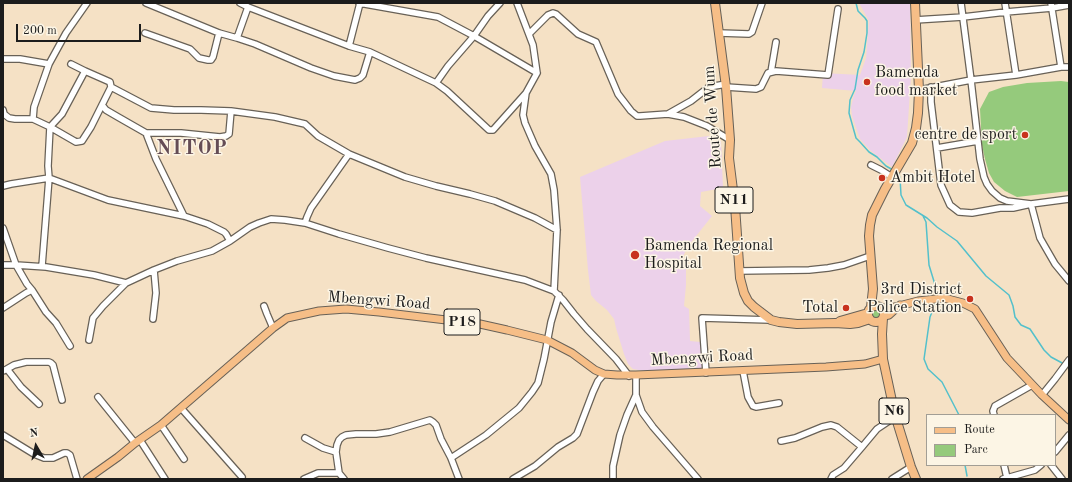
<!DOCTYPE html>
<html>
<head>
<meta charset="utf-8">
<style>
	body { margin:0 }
	#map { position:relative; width:1072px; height:482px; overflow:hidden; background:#f5e1c5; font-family:"Old Standard TT",serif }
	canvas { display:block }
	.frame { position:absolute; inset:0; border:4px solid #1c1c1c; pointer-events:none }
	.legend { position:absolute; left:926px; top:414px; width:130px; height:52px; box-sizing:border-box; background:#fcf5e5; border:1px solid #a29e95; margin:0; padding:5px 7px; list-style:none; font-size:12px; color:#1c1c1c }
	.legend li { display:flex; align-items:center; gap:8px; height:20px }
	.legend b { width:20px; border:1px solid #a29e95 }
	.north { position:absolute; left:16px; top:426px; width:40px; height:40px; -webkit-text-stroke:3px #fcf5e5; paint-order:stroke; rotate:351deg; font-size:11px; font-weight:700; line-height:16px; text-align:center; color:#1c1c1c }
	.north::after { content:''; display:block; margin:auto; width:14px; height:18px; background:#1c1c1c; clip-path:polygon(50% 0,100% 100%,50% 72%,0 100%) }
	.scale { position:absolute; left:16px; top:24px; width:125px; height:18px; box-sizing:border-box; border:2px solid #1c1c1c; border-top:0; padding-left:5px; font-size:12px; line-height:14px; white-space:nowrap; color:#1c1c1c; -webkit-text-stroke:3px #fcf5e5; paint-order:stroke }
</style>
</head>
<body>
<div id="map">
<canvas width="1072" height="482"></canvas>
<div class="frame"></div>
<ul class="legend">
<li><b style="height:5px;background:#f6be87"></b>Route</li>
<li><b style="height:11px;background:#95ca7c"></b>Parc</li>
</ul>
<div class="north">N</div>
<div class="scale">200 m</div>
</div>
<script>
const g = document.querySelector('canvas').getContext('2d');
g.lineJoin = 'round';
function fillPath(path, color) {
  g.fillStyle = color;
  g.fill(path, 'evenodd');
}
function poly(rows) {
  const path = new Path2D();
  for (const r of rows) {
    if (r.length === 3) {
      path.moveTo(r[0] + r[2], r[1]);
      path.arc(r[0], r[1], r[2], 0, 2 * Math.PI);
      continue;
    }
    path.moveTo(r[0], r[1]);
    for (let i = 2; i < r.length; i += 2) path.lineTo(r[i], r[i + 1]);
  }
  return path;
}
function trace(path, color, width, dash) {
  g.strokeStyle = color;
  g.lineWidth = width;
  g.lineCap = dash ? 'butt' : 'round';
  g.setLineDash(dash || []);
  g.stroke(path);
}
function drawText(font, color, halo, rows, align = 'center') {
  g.font = font + ' "Old Standard TT",serif';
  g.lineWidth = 3;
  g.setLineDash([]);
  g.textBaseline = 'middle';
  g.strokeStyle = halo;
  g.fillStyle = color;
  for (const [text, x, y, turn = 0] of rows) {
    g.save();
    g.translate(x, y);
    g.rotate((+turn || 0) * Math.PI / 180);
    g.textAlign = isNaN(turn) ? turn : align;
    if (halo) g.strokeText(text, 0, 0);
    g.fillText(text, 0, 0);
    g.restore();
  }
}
const built = poly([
	[859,3,910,3,911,76,907,137,892,167,871,151,860,139,852,116,851,107,854,95,856,91,822,88,823,73,860,75,866,58,869,21],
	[709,136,710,142,721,141,723,188,701,192,700,206,712,216,689,245,678,265,686,269,686,285,684,306,689,309,690,341,701,342,702,368,644,371,633,369,628,364,624,354,616,328,614,319,607,310,596,301,591,295,588,270,580,177,665,141]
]);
const green = poly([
	[1061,81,1069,82,1069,191,1017,197,1005,191,994,182,989,173,985,159,982,145,980,109,989,92,1003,87,1027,83],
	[876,314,5]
]);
const stream = poly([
	[856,3,858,11,865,18,867,21,867,33,864,52,858,70,855,89,850,100,849,113,856,138,860,142,869,152,877,157,886,166,893,170],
	[898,172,900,178,901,195,906,205,927,218,937,227,957,241,986,276,1009,295,1013,306,1015,317,1021,325,1030,329,1044,350,1051,357,1064,364],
	[923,216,926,222,929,265,936,288,936,296],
	[936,302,930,317,924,359,928,369,942,382,959,415],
	[965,465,967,476]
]);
const minor = poly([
	[87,3,66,33,49,64,34,107,33,119,50,127,48,166,49,178,108,200,184,216,208,224,224,232,226,234,230,241],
	[146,3,219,33,237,38,255,44,311,68,334,76,355,80,360,78,363,75,370,52],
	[240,3,248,7,349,46,370,52,436,83,447,91,489,130,493,130,526,93],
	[359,3,438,17,474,36,537,73],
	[517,3,533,45,537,73,526,93,523,115,525,123,535,146,551,174,554,190,557,230,554,291],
	[961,3,971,80,980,159,984,177,987,184,992,191,1000,198,1007,201,1031,204,1069,199],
	[1005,3,1016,75],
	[1051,3,1061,67],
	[915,20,963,17,1006,12,1052,8,1069,5],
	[145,33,190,49,199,58,208,60,211,60,213,57,219,33],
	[719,33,749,34,752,32,762,3],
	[529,34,548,15,553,13,556,14,578,34,596,42,618,94,631,111,637,116,640,116,668,114,684,117,707,126,730,140],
	[237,38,248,7],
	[349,46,360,3],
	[3,59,20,59,49,64],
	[71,64,85,71,62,114,50,127,76,142,82,141,91,127,111,87,110,82,85,71],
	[771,72,776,42],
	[436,83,448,66,474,36,488,16,500,3],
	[111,87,151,108,174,110,201,110,231,111,275,117,305,124,318,136,349,154,405,177,436,186,470,194,495,201,535,218,557,230],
	[726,87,756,89,761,87,768,73,776,71,828,75,838,9],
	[931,87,931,102,941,185,950,205,959,212,972,213,1000,208,1013,208,1031,204,1040,238,1055,264,1069,281],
	[919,90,971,80,1016,75,1061,67,1069,67],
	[102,105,106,110,118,117,146,133,181,133,220,137,226,136,229,134,231,111],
	[3,110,4,114,9,118,15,119,33,119],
	[668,114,691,101,709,87,726,84],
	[146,133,156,159,184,216],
	[937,148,978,141],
	[871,165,881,170,892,177],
	[3,186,11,184,49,178,42,266],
	[305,223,307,217,311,208,349,154],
	[3,228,16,265,27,284,32,290,26,293,3,308],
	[3,265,16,265,46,267,94,275,126,283,154,270,177,261,212,251,230,241,250,227,259,223,271,219,285,220,305,223,339,234,388,248,426,258,525,280,554,291,563,300,574,314,587,329,616,359,629,376],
	[739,271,809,270,828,268,844,265,870,256],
	[32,290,46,312,56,323,70,346],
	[264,306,267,314,273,328],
	[153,319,156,293,154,270],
	[89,340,93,318,103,306,126,283],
	[7,369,14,365,26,362,49,362,51,363,53,365,62,400],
	[3,371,7,369,21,387,39,404],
	[743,371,748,397,753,406,756,407,779,403],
	[706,373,702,318,770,320],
	[636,375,636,395,642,412,653,427,698,479],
	[1042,395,1055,379,1069,360],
	[98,397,135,443],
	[181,408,242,477],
	[994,415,993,411,995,406,1032,385],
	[161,425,184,459],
	[3,435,34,454,44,458,53,458,64,453,67,453,70,455,77,479],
	[305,438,323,448,336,452],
	[140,440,165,479],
	[781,441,795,438,822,427,831,425,837,427,862,447],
	[1055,452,1069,435],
	[451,458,486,435,519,408,532,392,538,383,544,359,551,322,559,295],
	[1004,465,1007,478],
	[1051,465,1062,479],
	[304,479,318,473,339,473],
	[344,479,339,473,336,452,337,445,339,440,342,437,346,435,356,434,376,434,390,432,430,420,433,422,436,425,441,439,451,458,459,479],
	[513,479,535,466,558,447,573,438,577,434,593,392,598,381,604,374],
	[613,479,613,466,620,435,627,415,636,395],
	[831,479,833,475,844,468,862,447,877,429,889,421,895,415],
	[892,479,911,467],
	[1003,479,1035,470,1041,465]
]);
const major = poly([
	[882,308,895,307,918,301,944,298,963,303,975,309,1007,358,1042,395,1069,420],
	[884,316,889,315,900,305],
	[87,479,118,457,135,443,161,425,273,328,287,318,319,311,346,309,379,312,480,324,507,330,547,340,572,353,595,370,604,374,617,375,636,375,826,367,865,364,883,359]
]);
const highway = poly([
	[715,3,726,87,730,140,729,158,735,206,740,278,744,293,748,301,754,307,771,320,779,322,797,324,835,323,850,324,858,323,870,319],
	[876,314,8],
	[871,307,873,289,869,236,870,225,872,215,885,189,912,143,916,128,918,113,919,90,915,3],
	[883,318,882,334,883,359,895,415,911,467,916,479],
	[840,321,868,313]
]);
const markers = [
	[867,82,4,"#c8321e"],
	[1025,135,4,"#c8321e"],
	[882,178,4,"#c8321e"],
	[635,255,5,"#c8321e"],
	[970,299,4,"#c8321e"],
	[846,308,4,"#c8321e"]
];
const shields = [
	[734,200,38],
	[462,322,36],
	[894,411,30]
];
const shieldNames = [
	["N11",734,200],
	["P18",462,322],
	["N6",894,411]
];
const poiNames = [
	["Bamenda",875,73],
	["food market",875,91],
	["centre de sport",1017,135,"right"],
	["Ambit Hotel",890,178],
	["Bamenda Regional",644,246],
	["Hospital",644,264],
	["3rd District",962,290,"right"],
	["Police Station",962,308,"right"],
	["Total",838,308,"right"]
];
const streetNames = [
	["Route de Wum",713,117,-94],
	["Mbengwi Road",379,301,4],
	["Mbengwi Road",702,358,-3]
];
const districtNames = [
	["NITOP",192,149]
];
fillPath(built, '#ecd1ea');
fillPath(green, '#95ca7c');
trace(stream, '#53c0cb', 1.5);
trace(minor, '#686157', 8);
trace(major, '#686157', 9);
trace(highway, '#686157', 10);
trace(minor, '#fff', 5.5);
trace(major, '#f6be87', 7);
trace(highway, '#f6be87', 8);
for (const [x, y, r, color] of markers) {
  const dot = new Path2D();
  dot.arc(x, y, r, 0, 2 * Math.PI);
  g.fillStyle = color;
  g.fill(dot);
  trace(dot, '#fcf5e5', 1.5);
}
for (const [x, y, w] of shields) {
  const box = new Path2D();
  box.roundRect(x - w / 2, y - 13, w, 26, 3);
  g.fillStyle = '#fcf5e5';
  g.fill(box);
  trace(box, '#1c1c1c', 1);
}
drawText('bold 15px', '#1c1c1c', null, shieldNames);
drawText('16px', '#1c1c1c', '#fcf5e5', poiNames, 'left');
drawText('16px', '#1c1c1c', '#fcf5e5', streetNames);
g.letterSpacing = '1px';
drawText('bold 20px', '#644c55', '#fcf5e5', districtNames);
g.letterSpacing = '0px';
</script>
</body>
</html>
